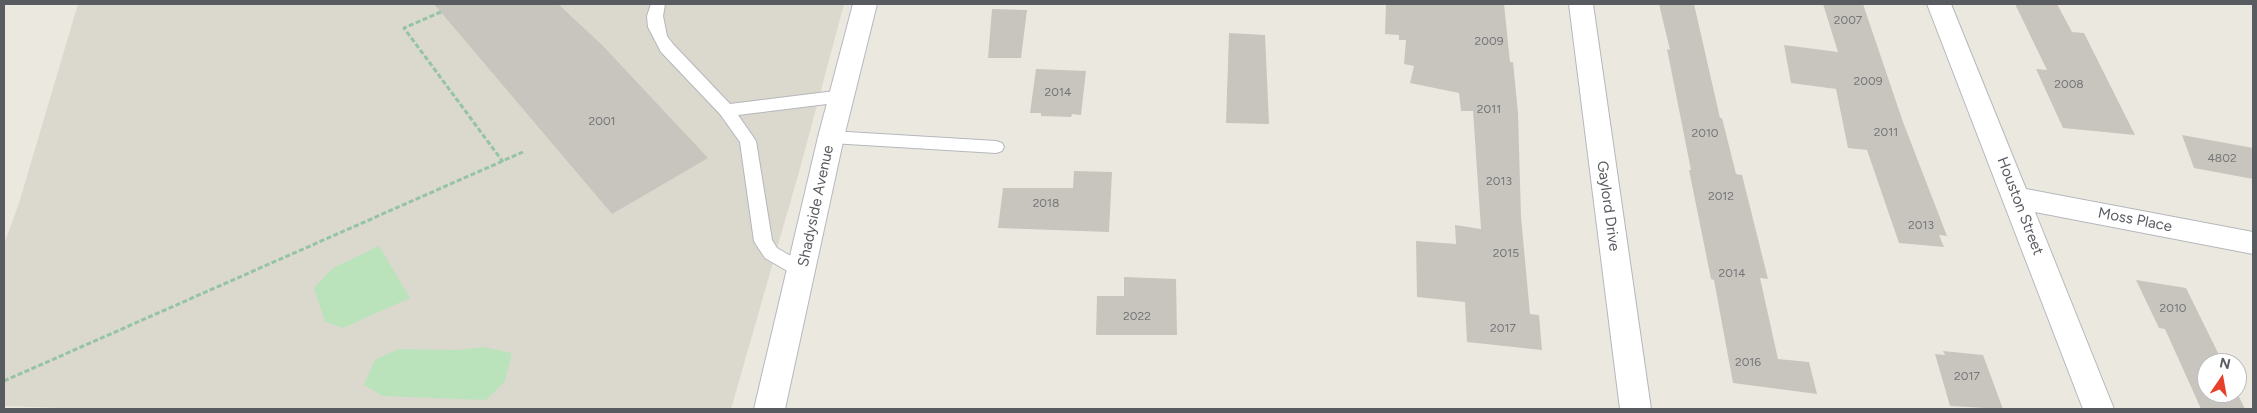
<!DOCTYPE html>
<html>
<head>
<meta charset="utf-8">
<style>
	body { margin:0 }
	#map { position:relative; width:2257px; height:413px; overflow:hidden; background:#ebe9df; font-family:Figtree,sans-serif }
	canvas { display:block }
	.frame { position:absolute; inset:0; border:5px solid #585b60; pointer-events:none }
	.north { position:absolute; left:2197px; top:353px; width:50px; height:50px; box-sizing:border-box; background:#fff; border:1px solid #bcbdbf; border-radius:50%; rotate:12deg; font-size:14px; font-weight:700; line-height:20px; text-align:center; color:#585b60 }
	.north::after { content:''; display:block; margin:auto; width:18px; height:22px; background:#e74029; clip-path:polygon(50% 0,100% 100%,50% 72%,0 100%) }
</style>
</head>
<body>
<div id="map">
<canvas width="2257" height="413"></canvas>
<div class="frame"></div>
<div class="north">N</div>
</div>
<script>
const g = document.querySelector('canvas').getContext('2d');
g.lineJoin = 'round';
function fillPath(path, color) {
  g.fillStyle = color;
  g.fill(path, 'evenodd');
}
function poly(rows) {
  const path = new Path2D();
  for (const r of rows) {
    path.moveTo(r[0], r[1]);
    for (let i = 2; i < r.length; i += 2) path.lineTo(r[i], r[i + 1]);
  }
  return path;
}
function trace(path, color, width, dash) {
  g.strokeStyle = color;
  g.lineWidth = width;
  g.lineCap = dash ? 'butt' : 'round';
  g.setLineDash(dash || []);
  g.stroke(path);
}
function drawText(font, color, halo, rows, align = 'center') {
  g.font = font + ' Figtree,sans-serif';
  g.lineWidth = 4;
  g.setLineDash([]);
  g.textBaseline = 'middle';
  g.strokeStyle = halo;
  g.fillStyle = color;
  for (const [text, x, y, turn = 0] of rows) {
    g.save();
    g.translate(x, y);
    g.rotate((+turn || 0) * Math.PI / 180);
    g.textAlign = isNaN(turn) ? turn : align;
    if (halo) g.strokeText(text, 0, 0);
    g.fillText(text, 0, 0);
    g.restore();
  }
}
const education = poly([
	[78,4,844,4,801,165,731,409,88,409,4,406,4,244,19,203]
]);
const green = poly([
	[379,246,410,298,343,328,325,322,314,288,333,268],
	[484,347,512,353,505,381,486,400,383,396,364,385,375,360,398,349,458,350]
]);
const building = poly([
	[434,4,558,4,603,46,708,158,612,214],
	[1386,4,1504,4,1510,62,1513,62,1518,113,1521,217,1530,314,1539,315,1542,350,1467,342,1465,302,1417,297,1416,241,1456,244,1455,225,1481,229,1473,111,1461,111,1459,93,1410,83,1414,66,1404,64,1406,40,1399,40,1399,35,1385,34],
	[1659,4,1694,4,1720,118,1722,118,1736,174,1742,175,1768,279,1760,278,1778,359,1809,362,1817,394,1733,383,1714,280,1711,279,1689,170,1691,170,1667,49,1670,50],
	[1823,4,1863,4,1903,122,1947,236,1939,235,1944,247,1899,243,1867,150,1848,148,1836,89,1791,83,1784,45,1838,52],
	[2015,4,2057,4,2072,32,2084,33,2135,135,2063,128,2036,69,2047,70],
	[992,9,1027,10,1021,58,988,58],
	[1229,33,1265,35,1269,124,1226,123],
	[1036,69,1086,71,1081,115,1072,114,1071,117,1041,116,1041,113,1030,113],
	[2182,135,2253,148,2253,179,2194,168],
	[1074,171,1112,172,1109,232,998,228,1003,188,1073,188],
	[1124,277,1176,279,1177,335,1096,335,1097,296,1124,296],
	[2136,280,2186,288,2223,363,2207,363,2207,393,2237,393,2245,409,2201,409,2165,329,2159,328],
	[1943,351,1983,355,2003,409,1950,406,1935,354,1945,355]
]);
const path = poly([
	[441,12,404,28,503,162],
	[4,381,523,152]
]);
const lane = poly([
	[651,4,665,4,663,16,667,36,673,44,730,104,843,90,849,92,851,96,849,100,843,102,738,115,756,141,772,240,777,248,808,266,811,271,808,276,802,278,796,276,765,258,757,246,754,241,740,142,720,114,661,52,648,27,647,16,651,4],
	[831,131,996,141,1002,143,1004,147,1002,151,996,153,831,143,825,141,823,137,825,133,831,131]
]);
const street = poly([
	[1569,4,1593,4,1651,409,1620,409,1569,4],
	[1927,4,1951,4,2026,189,2253,232,2253,254,2035,212,2114,409,2083,409,1927,4]
]);
const secondary = poly([
	[853,4,877,4,844,137,785,409,754,409,818,137,853,4]
]);
const numberNames = [
	["2007",1848,20],
	["2009",1489,41],
	["2009",1868,81],
	["2008",2069,84],
	["2014",1058,92],
	["2011",1489,109],
	["2001",602,121],
	["2011",1886,132],
	["2010",1705,133],
	["4802",2222,158],
	["2013",1499,181],
	["2012",1721,196],
	["2018",1046,203],
	["2013",1921,225],
	["2015",1506,253],
	["2014",1732,273],
	["2010",2173,308],
	["2022",1137,316],
	["2017",1503,328],
	["2016",1748,362],
	["2017",1967,376]
];
const streetNames = [
	["Shadyside Avenue",816,206,-78],
	["Gaylord Drive",1608,206,82],
	["Houston Street",2020,206,69],
	["Moss Place",2135,220,11]
];
fillPath(education, '#dbd8cd');
fillPath(green, '#bae3bc');
fillPath(building, '#c8c5be');
trace(lane, '#b5b7bc', 2);
trace(street, '#b5b7bc', 2);
trace(secondary, '#b5b8be', 2);
trace(path, '#94c4a4', 3, [5, 2.5]);
fillPath(lane, '#fff');
fillPath(street, '#fff');
fillPath(secondary, '#fff');
drawText('12px', '#747678', null, numberNames);
drawText('15px', '#585b60', '#fff', streetNames);
</script>
</body>
</html>
